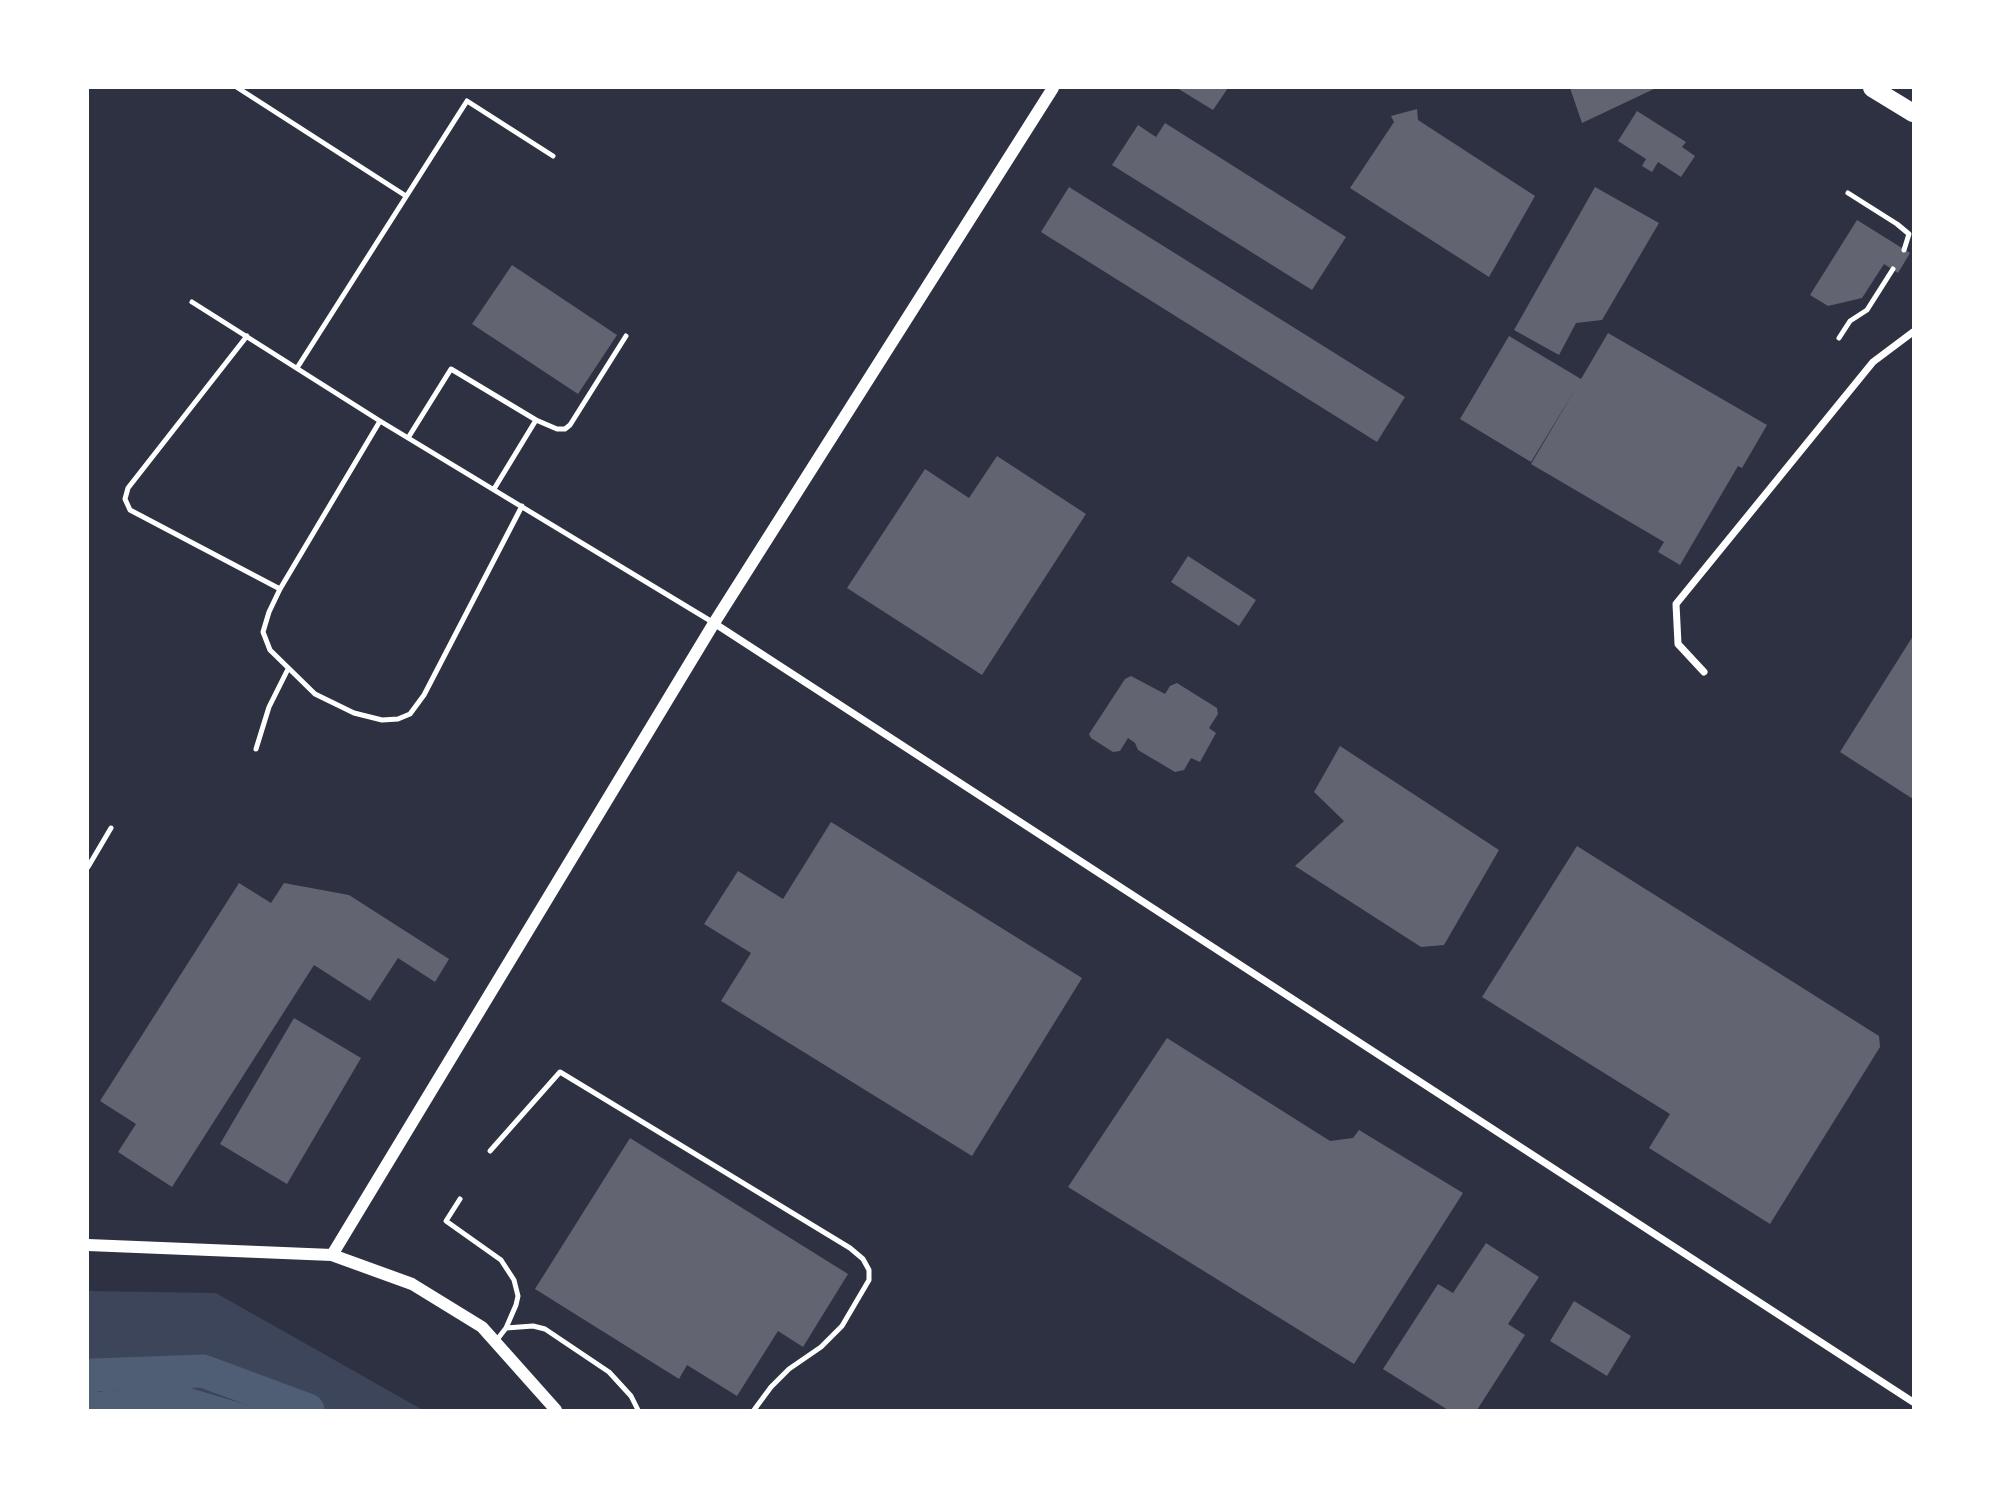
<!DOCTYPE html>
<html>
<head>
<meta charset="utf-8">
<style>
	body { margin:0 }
	#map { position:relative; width:2001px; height:1498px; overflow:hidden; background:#2d3142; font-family:"Exo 2",sans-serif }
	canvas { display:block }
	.frame { position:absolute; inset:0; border:89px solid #fff; pointer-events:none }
</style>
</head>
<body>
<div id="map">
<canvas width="2001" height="1498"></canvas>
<div class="frame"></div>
</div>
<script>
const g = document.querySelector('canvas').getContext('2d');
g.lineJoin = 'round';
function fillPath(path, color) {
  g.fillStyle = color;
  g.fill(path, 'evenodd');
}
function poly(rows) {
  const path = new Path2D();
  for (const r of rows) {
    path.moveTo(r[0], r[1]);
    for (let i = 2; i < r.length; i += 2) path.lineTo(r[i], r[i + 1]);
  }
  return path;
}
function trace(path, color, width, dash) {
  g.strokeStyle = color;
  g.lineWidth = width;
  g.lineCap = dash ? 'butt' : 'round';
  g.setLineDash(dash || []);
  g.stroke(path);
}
const green = poly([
	[89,1291,216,1293,423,1410,265,1410,184,1386,104,1391,88,1394]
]);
const water = poly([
	[184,1386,265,1410,88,1410,88,1394,104,1391]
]);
const river = poly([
	[88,1379,93,1375,203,1371,308,1410]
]);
const building = poly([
	[1177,88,1228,88,1213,110],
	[1570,88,1656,88,1582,123],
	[1417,109,1418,120,1535,196,1489,277,1350,188,1394,122,1391,116],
	[1637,111,1686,142,1682,147,1695,156,1681,177,1658,162,1652,172,1642,166,1646,159,1618,141],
	[1165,123,1346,237,1312,290,1112,165,1138,125,1156,137],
	[1069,187,1405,397,1377,442,1041,232],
	[1595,187,1659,223,1602,320,1576,323,1559,355,1514,330],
	[1857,220,1910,253,1898,273,1884,264,1862,298,1828,306,1810,295],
	[512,265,617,335,578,394,472,324],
	[1608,333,1767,425,1742,468,1738,466,1680,565,1658,552,1664,542,1531,464,1576,388,1531,462,1460,419,1509,336,1581,379],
	[997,456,1086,514,982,675,847,588,925,469,969,498],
	[1188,556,1256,600,1239,626,1171,582],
	[1913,636,1913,799,1840,752],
	[1131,676,1165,694,1170,686,1177,683,1217,708,1218,714,1209,728,1216,733,1200,762,1191,758,1184,770,1175,772,1138,750,1135,743,1128,738,1120,751,1113,752,1091,738,1089,734,1125,679],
	[1340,746,1499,850,1444,945,1421,947,1295,866,1344,821,1314,792],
	[831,822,1082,978,972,1156,721,1001,751,953,704,924,738,871,783,899],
	[1577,846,1879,1036,1880,1047,1770,1224,1649,1148,1670,1114,1482,997],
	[239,883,271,903,284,883,349,895,449,959,435,982,398,958,370,1001,314,965,172,1187,118,1152,136,1124,100,1101],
	[294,1018,361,1058,287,1184,220,1144],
	[1167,1038,1330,1141,1353,1138,1359,1130,1463,1193,1354,1364,1068,1187],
	[630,1138,848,1274,803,1347,778,1331,737,1396,687,1365,679,1379,535,1289],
	[1486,1243,1539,1277,1508,1324,1525,1335,1477,1410,1448,1410,1383,1369,1438,1284,1453,1293],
	[1574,1301,1631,1336,1607,1376,1550,1341]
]);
const service = poly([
	[238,88,406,196],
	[1848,193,1897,224,1909,234,1904,250],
	[192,302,380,421,714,623],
	[247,336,128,488,125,499,130,510,280,589],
	[1839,338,1850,321,1867,310,1893,269],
	[297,368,467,101,553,156],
	[536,420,557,429,565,429,570,425,626,336],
	[380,421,280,589,269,612,263,632,270,650,315,694,354,713,382,720,398,719,410,714,424,695,522,506],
	[408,438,451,369,536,420,494,489],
	[256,749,269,707,288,669],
	[88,867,111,828],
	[490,1151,560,1072,850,1248,863,1259,869,1270,869,1280,842,1326,821,1347,789,1369,771,1387,754,1410],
	[460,1199,446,1221,501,1260,514,1280,518,1296,516,1305,506,1328],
	[496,1341,506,1328,533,1326,545,1329,609,1372,631,1396,638,1410]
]);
const minor = poly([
	[714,623,1913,1402],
	[1704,672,1678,644,1676,604,1873,362,1913,332]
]);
const tertiary = poly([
	[88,1245,332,1255,412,1284,482,1327,556,1410],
	[332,1255,714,623,1053,88]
]);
const primary = poly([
	[1872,88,1913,113]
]);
fillPath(green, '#3c4559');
fillPath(water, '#4f5d75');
trace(river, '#4f5d75', 33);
fillPath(building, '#626471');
trace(service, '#fff', 5);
trace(minor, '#fff', 7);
trace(tertiary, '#fff', 12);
trace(primary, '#fff', 18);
</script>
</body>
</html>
